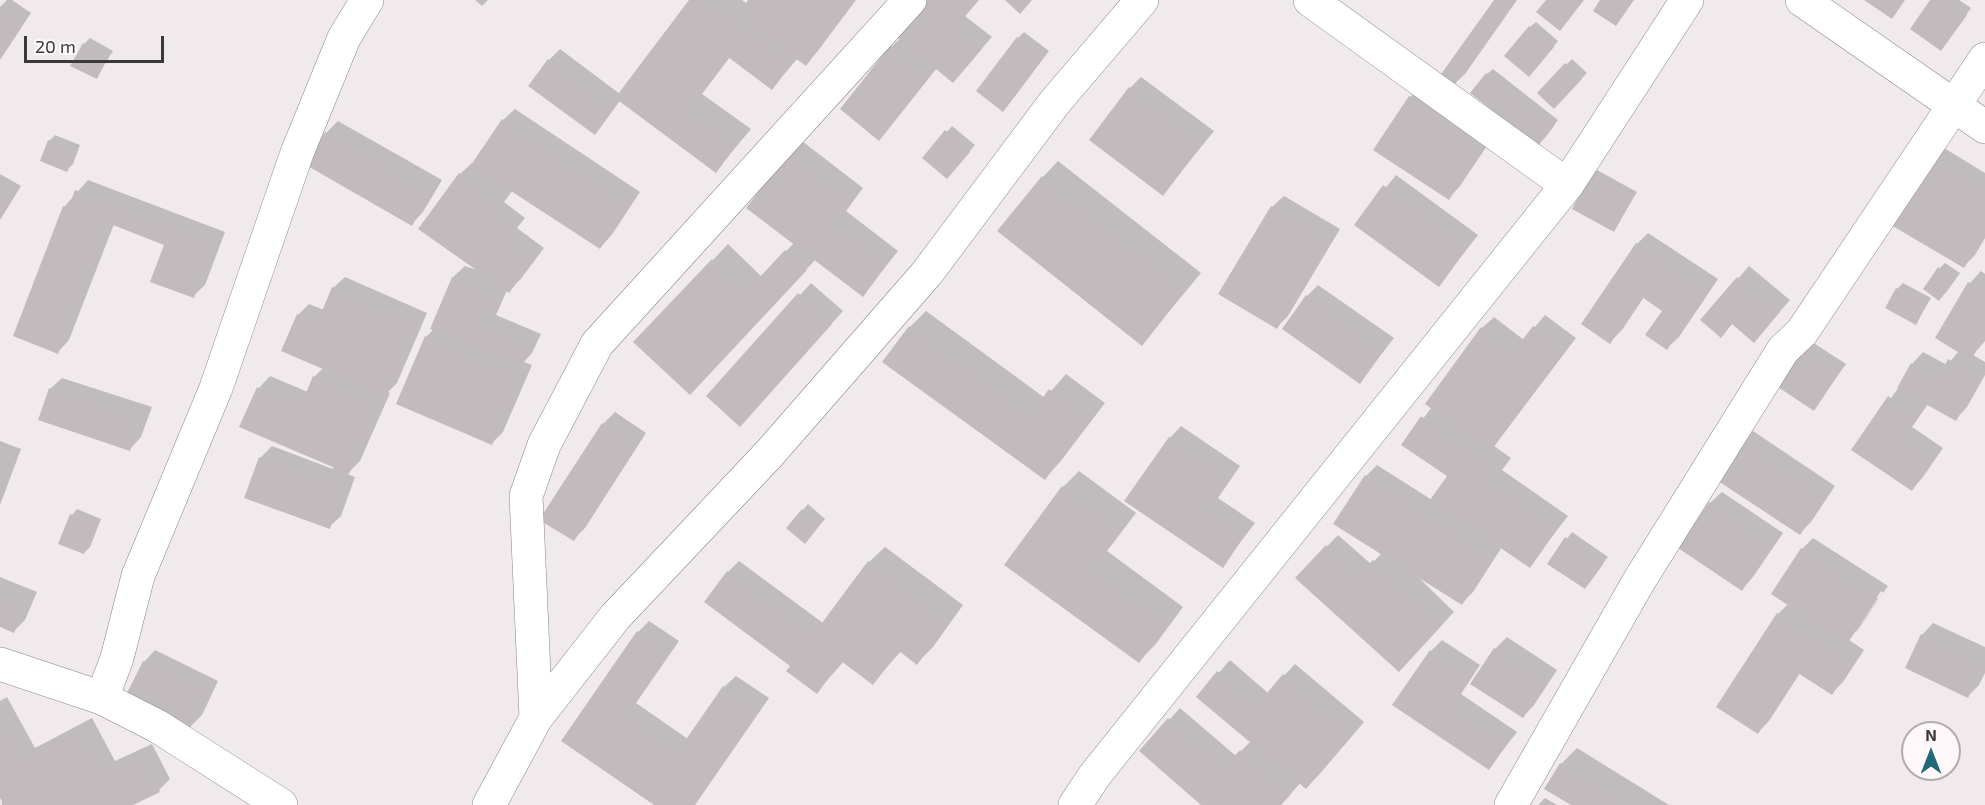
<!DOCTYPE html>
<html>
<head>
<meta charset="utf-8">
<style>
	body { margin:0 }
	#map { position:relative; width:1985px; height:805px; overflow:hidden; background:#f1eaec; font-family:"Exo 2",sans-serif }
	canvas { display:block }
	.north { position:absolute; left:1901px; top:721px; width:60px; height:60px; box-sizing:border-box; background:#fef8fa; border:2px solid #b0abad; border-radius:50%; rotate:0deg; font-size:16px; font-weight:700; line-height:24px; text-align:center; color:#3a3839 }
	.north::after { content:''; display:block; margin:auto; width:21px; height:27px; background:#226977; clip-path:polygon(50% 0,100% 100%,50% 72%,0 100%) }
	.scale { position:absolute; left:24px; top:36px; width:140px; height:27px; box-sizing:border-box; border:3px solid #3a3839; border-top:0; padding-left:8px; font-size:18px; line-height:21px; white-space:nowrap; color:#3a3839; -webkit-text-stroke:4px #fef8fa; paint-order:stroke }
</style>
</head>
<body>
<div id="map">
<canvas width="1985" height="805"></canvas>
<div class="north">N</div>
<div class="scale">20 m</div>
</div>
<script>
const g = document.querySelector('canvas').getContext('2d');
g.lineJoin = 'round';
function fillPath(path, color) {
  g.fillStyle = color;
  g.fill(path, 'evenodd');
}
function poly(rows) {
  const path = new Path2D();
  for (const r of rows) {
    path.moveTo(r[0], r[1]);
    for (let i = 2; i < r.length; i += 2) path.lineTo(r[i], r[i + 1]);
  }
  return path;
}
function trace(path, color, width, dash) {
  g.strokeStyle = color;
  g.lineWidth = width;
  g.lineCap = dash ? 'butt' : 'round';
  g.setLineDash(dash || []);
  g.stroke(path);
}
const shadow = poly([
	[7,0,12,0,31,13,0,60,0,7],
	[475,0,488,0,482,6],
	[691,0,742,0,747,4,750,0,856,0,817,52,806,64,798,58,772,88,730,57,702,94,751,129,716,171,621,100,594,133,549,60,560,49,620,94],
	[978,0,965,16,992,37,953,81,937,68,879,139,891,47,901,38],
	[1496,0,1517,0,1465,74,1453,85],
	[1932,0,1959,0,1971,8,1946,43],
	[1536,22,1558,41,1534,70,1530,27],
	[1024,32,1049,51,1009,104,1018,38],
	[90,38,113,51,96,78,84,44],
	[1572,59,1587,73,1554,107,1539,93],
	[1493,69,1558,120,1544,139,1487,74],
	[1141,77,1214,131,1163,194,1130,88],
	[1421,86,1495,134,1460,186,1449,198,1410,97],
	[515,109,640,192,611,236,600,247,513,190,504,202,525,218,517,228,544,248,520,280,507,290,496,315,541,334,532,353,524,362,532,365,503,432,492,443,426,337,434,329,432,328,453,277,465,266,480,271,460,174,472,163,473,164,503,120],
	[338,121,442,180,423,212,412,224,308,164,326,133],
	[952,126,975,145,953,171,924,158],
	[55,135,80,145,73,164,67,170,49,141],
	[802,141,863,188,846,211,898,251,863,295,816,259,706,377,713,260,728,244,762,277,794,243,748,208],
	[1944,148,1985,173,1985,238,1975,255,1964,266,1933,160],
	[1058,161,1201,273,1142,344,1043,177],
	[1597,170,1637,192,1614,230,1592,176],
	[0,174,21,186,0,220],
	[1396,175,1478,235,1439,285,1356,225],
	[88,180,225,232,205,285,193,296,166,244,114,224,69,340,58,352,64,207],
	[1284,196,1340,229,1288,316,1277,327,1272,207],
	[1648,233,1718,279,1679,337,1667,348,1664,311,1644,297,1622,330,1610,342,1637,244],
	[1945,263,1960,273,1945,294,1940,268],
	[1749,266,1790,300,1754,341,1733,323,1720,336,1702,320],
	[1981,271,1985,274,1985,341,1973,355,1985,362,1985,375,1967,407,1956,419,1928,404,1912,427,1943,448,1923,477,1912,489,1854,449,1899,387,1912,364,1923,352,1947,365,1959,351,1937,338,1970,283],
	[345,277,427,313,397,383,388,392,390,393,360,461,347,474,355,477,341,516,329,527,260,458,272,446,333,469,334,466,241,427,259,388,270,376,308,392,314,377,323,368,298,315,309,304,324,310,333,288],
	[811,283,843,311,751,413,800,295],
	[1903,283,1931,298,1916,323,1897,289],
	[1318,285,1394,338,1360,382,1307,296],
	[926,311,1045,398,1066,374,1105,403,1060,462,1045,478,884,362,910,327],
	[1545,315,1576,338,1494,446,1511,458,1502,470,1568,516,1529,566,1502,547,1473,592,1462,603,1413,572,1454,612,1410,659,1297,578,1338,535,1371,564,1382,553,1366,476,1377,465,1432,500,1449,476,1403,445,1432,407,1482,328,1494,317,1524,340],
	[1812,342,1846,364,1814,409,1780,386],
	[62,378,152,407,141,437,130,449,50,389],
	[615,412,646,433,585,528,574,539,541,519,603,424],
	[1181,426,1240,466,1218,498,1255,523,1222,566,1170,438],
	[1753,431,1835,486,1811,522,1800,533,1742,442],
	[0,441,21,449,0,505],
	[1079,471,1136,513,1107,551,1183,607,1155,645,1139,661,1006,565,1063,487],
	[1722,492,1783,533,1753,577,1742,589,1710,503],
	[808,504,825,519,810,536,803,510],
	[77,509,101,519,90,547,84,553,60,544,72,515],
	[1572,532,1608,557,1585,587,1549,563],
	[1813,538,1888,586,1849,640,1864,650,1843,682,1832,693,1800,673,1769,721,1758,732,1778,614,1788,604,1802,549],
	[1881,591,1883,593,1857,631,1854,631],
	[885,547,963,605,933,647,917,663,901,651,873,683,844,661,817,692,792,666,728,572,739,561,823,623,869,562],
	[0,577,37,592,25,620,14,631,0,626],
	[649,621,679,641,636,703,688,739,724,687,736,676,769,698,695,805,658,805,564,740,638,632],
	[1933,623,1985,647,1985,673,1979,685,1968,696,1922,635],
	[1507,637,1557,670,1534,705,1523,717,1472,683,1495,649],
	[1442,640,1480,665,1461,694,1517,732,1489,768,1394,705,1431,651],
	[155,650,218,681,202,715,190,727,144,662],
	[1230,660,1268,693,1295,664,1364,722,1318,776,1306,787,1301,782,1281,805,1203,805,1169,720,1180,708,1236,756,1251,741,1198,697],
	[7,697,35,748,92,718,115,761,152,744,170,779,159,790,130,805,4,805,0,798,0,701],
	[1577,748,1669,805,1574,805,1561,764],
	[1545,798,1557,805,1538,805]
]);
const building = poly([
	[689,0,705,0,792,64,772,90,728,57,688,110,736,146,716,173,615,98],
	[748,0,855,0,806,66,737,16],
	[920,0,979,0,955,28,982,49,953,83,892,33],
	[1005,0,1032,0,1020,14],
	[1494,0,1516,0,1453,87,1439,77],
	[1546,0,1584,0,1560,31,1536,12],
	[1600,0,1634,0,1616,26,1593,11],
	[1864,0,1905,0,1892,19],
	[1930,0,1946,0,1967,15,1941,51,1910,29],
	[0,11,21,25,0,56],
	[1529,26,1554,47,1529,77,1504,56],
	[1017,37,1044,57,1003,112,976,91],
	[83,43,108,57,97,79,70,66],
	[890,46,929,78,879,141,840,109],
	[548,59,614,109,595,135,528,86],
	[1565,63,1582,79,1554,109,1537,93],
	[1486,73,1554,126,1538,146,1470,93],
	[1129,87,1203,143,1163,196,1089,140],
	[1409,96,1484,146,1449,200,1373,150],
	[502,119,630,203,600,249,471,165],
	[945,130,970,152,947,179,922,158],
	[325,132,431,192,412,226,306,165],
	[48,140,76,151,67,172,40,161],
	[789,152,853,200,835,223,888,263,863,297,746,208],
	[1931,159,1985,191,1985,233,1964,268,1891,225],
	[459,173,501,204,494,214,514,230,507,240,534,260,509,293,418,229],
	[1590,175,1633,198,1614,232,1572,209],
	[1042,176,1186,290,1142,346,997,231],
	[1383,185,1468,247,1439,287,1354,225],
	[75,190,214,243,194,298,150,282,164,245,108,223,58,354,13,336,63,206,68,209],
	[0,192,10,198,0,215],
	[1271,206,1330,241,1277,329,1218,294],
	[1636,243,1707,291,1667,350,1645,335,1662,311,1642,297,1610,344,1581,324],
	[785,250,807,270,690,395,633,342,712,259,746,292],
	[1938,267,1955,280,1939,301,1923,289],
	[452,277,499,297,486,327,531,345,521,367,430,329],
	[1737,277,1780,312,1754,343,1732,324,1721,338,1700,320],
	[1968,282,1985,292,1985,336,1971,360,1935,338],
	[332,287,417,324,386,396,281,351,297,314,317,323],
	[1896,288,1927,304,1916,325,1885,308],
	[798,293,832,324,740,427,706,396],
	[1306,295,1384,350,1360,384,1282,329],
	[909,326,1031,414,1049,389,1090,419,1045,480,882,362],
	[1533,326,1566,350,1490,452,1425,404,1481,327,1514,351],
	[425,336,521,377,492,445,396,404],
	[1805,347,1841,370,1814,411,1778,387],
	[1948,359,1980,377,1956,421,1897,388,1911,363,1938,378],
	[313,376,380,404,349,474,239,427,257,387,301,405],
	[49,388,141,418,130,451,38,420],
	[1888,396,1918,416,1902,439,1933,460,1912,491,1851,450],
	[1421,416,1500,470,1492,482,1558,528,1530,568,1430,500,1447,476,1401,445],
	[602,423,636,444,574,541,539,520],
	[1169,437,1230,478,1208,510,1245,535,1223,568,1124,501],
	[1741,441,1825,498,1800,535,1715,479],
	[0,456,11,461,0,489],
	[259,457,344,488,330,529,244,498],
	[1365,475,1494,557,1462,605,1333,524],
	[1062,486,1121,529,1093,568,1169,623,1139,663,1004,565],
	[1709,502,1773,545,1742,591,1678,548],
	[802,509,820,525,805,544,786,528],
	[70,514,97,524,84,554,58,544],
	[1565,537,1604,563,1585,589,1547,564],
	[1326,545,1359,575,1373,560,1443,624,1399,672,1295,578],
	[1801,548,1878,598,1847,644,1771,594],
	[868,561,949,621,917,665,899,651,873,685,841,661,817,694,786,671,790,666,704,602,727,571,813,635],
	[0,593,27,603,14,633,0,627],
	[1777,613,1854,662,1832,695,1798,673,1758,734,1716,707],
	[637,631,668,653,625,715,678,751,723,686,758,710,693,805,654,805,561,741],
	[1921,634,1985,663,1968,698,1905,668],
	[1494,648,1547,682,1523,718,1470,684],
	[1430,650,1470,677,1450,706,1507,744,1489,770,1392,705],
	[143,661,207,692,190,728,125,697],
	[1217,671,1257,705,1283,674,1353,734,1306,789,1196,697],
	[0,715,23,759,80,728,103,772,140,754,160,792,133,805,2,805],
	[1168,718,1224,767,1240,750,1290,795,1281,805,1201,805,1139,751],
	[1560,763,1628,805,1571,805,1544,789]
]);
const street = poly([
	[1310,0,1567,185],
	[1802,0,1985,127],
	[0,664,102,698,157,726,281,805],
	[102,698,117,658,138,576,216,388,297,153,344,38,367,0],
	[536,718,526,496,544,445,597,344,910,0],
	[489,805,536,718,615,617,769,454,927,273,1055,102,1142,0],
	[1075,805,1095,775,1567,185,1687,0],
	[1511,805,1639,581,1783,350,1802,332,1985,59]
]);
fillPath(shadow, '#0003');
fillPath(building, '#c2bbbd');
trace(street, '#8a8586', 34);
trace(street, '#fff', 33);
</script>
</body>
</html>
